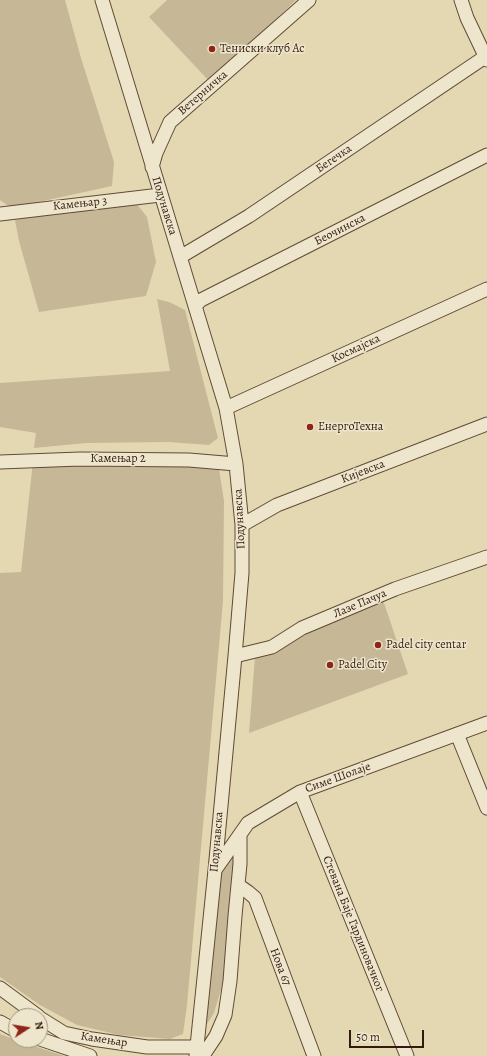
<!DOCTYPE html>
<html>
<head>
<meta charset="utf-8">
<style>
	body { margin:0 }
	#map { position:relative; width:487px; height:1056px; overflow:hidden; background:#e4d8b2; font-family:Alegreya,serif }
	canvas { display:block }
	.north { position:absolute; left:8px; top:1008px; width:40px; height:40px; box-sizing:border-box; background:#ede6cd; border:1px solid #a39480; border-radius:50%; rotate:78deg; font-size:11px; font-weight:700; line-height:16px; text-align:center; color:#341a0d }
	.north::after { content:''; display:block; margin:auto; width:14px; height:18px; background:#8f2418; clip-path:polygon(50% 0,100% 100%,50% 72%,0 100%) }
	.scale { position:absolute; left:349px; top:1030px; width:75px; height:18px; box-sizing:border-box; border:2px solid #341a0d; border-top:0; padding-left:5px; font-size:12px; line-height:14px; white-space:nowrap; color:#341a0d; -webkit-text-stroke:3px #ede6cd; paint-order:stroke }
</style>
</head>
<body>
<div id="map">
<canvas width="487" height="1056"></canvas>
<div class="north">N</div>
<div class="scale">50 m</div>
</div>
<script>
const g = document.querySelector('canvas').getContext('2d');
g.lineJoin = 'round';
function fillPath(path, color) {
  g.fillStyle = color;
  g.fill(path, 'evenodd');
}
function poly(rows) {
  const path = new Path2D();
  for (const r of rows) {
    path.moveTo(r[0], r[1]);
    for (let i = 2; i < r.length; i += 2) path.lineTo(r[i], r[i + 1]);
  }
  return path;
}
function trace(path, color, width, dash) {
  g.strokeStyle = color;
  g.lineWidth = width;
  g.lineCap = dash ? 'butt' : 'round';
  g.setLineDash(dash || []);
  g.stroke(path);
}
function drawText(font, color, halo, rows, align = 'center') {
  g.font = font + ' Alegreya,serif';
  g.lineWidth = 3;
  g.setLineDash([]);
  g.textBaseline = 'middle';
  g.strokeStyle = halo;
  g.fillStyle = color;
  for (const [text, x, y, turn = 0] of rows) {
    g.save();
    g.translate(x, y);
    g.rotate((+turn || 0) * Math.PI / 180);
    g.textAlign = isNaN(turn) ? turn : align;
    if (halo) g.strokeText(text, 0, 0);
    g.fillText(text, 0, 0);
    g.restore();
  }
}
const green = poly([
	[0,0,65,0,81,58,114,162,112,186,11,208,0,200],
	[167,0,296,0,210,82,149,17],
	[129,194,147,217,156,262,146,296,39,312,19,241,15,220],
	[157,299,169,302,185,310,218,438,209,445,168,442,86,443,34,448,36,433,0,427,0,383,170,371],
	[33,461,175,462,219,469,224,501,223,601,187,1005,183,1034,170,1039,119,1035,77,1025,40,1005,0,977,0,573,21,572],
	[383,600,408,674,249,733,255,656,305,632],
	[237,844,227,958,222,986,214,1013,202,1032,221,864],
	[0,1034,16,1040,64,1056,0,1056]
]);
const minor = poly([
	[102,0,226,408,236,464,242,525,242,573,235,656,215,870,196,1056],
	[461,0,467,18,487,60],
	[152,167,156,153,170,122,309,0],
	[0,214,160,195],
	[180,257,249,216,485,57],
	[195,306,201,300,487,155],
	[226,408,487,289],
	[0,462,80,459,189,460,236,464],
	[242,525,277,505,487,424],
	[235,656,272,647,302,628,395,589,487,557],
	[457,734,487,808],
	[300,792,407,1056],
	[215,870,248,823,300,792,487,723],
	[238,885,248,892,255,898,314,1056],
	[0,988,38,1016],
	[40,1018,64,1033,92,1039,147,1047,197,1047],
	[0,1022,16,1031],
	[40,1039,90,1056],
	[199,1056,204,1054,216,1036,225,1015,230,981,235,916,240,864,240,836]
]);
const markers = [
	[212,49,4,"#8f2418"],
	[310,427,4,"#8f2418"],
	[378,645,4,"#8f2418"],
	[330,665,4,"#8f2418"]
];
const poiNames = [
	["Тениски клуб Ас",220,49],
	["ЕнергоТехна",318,427],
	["Padel city centar",386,645],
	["Padel City",338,665]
];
const streetNames = [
	["Ветерничка",203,93,-41],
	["Бегечка",334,159,-34],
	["Камењар 3",80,204,-6],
	["Подунавска",164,206,73],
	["Беочинска",340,230,-27],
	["Космајска",356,349,-25],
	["Камењар 2",118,459],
	["Кијевска",363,472,-21],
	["Подунавска",240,519,-93],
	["Лазе Пачуа",360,604,-23],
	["Симе Шолаје",338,778,-20],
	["Подунавска",217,842,-85],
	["Стевана Баје Гардиновачког",353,924,68],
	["Нова 67",280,967,69],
	["Камењар",104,1040,9]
];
fillPath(green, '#c6b896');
trace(minor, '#604a36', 15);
trace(minor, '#ede6cd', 13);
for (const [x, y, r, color] of markers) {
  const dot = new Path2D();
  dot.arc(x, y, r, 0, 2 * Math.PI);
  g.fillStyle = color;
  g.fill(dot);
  trace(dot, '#ede6cd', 1.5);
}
drawText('12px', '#341a0d', '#ede6cd', poiNames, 'left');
drawText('12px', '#341a0d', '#ede6cd', streetNames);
</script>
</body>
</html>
